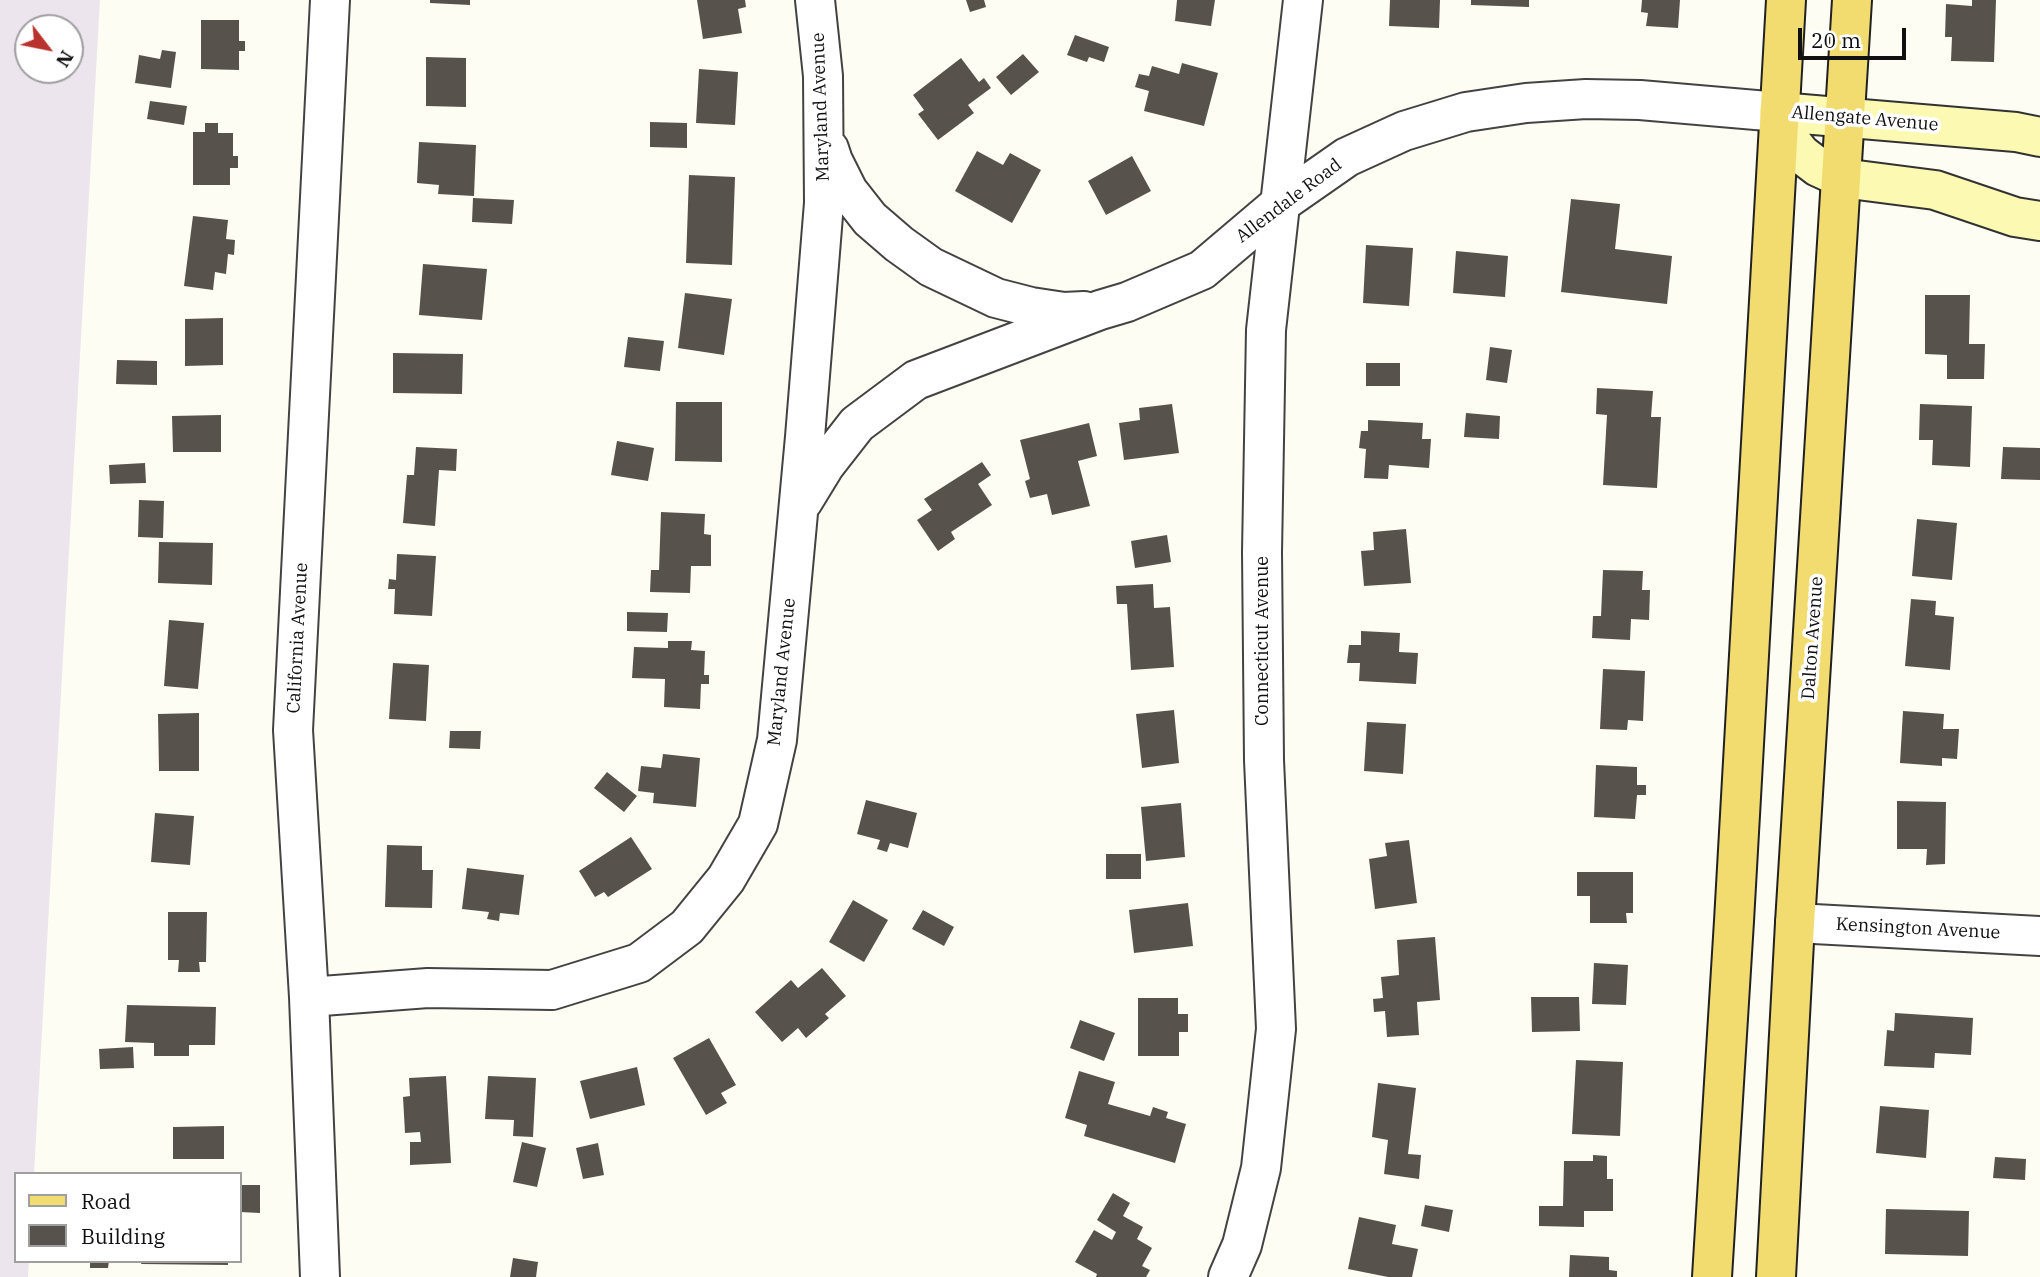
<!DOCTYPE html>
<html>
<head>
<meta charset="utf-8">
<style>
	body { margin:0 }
	#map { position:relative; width:2040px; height:1277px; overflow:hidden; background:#fefdf3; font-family:"IBM Plex Serif",serif }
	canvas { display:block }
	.legend { position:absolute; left:14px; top:1172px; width:228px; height:91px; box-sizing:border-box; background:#fff; border:2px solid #9f9f9f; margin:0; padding:9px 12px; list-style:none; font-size:21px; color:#101010 }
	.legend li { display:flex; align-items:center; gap:14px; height:35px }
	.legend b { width:35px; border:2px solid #9f9f9f }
	.north { position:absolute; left:14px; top:14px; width:70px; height:70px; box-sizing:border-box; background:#fff; border:2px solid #9f9f9f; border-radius:50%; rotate:122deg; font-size:19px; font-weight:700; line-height:28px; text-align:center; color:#101010 }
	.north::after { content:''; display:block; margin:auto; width:24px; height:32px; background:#ba322d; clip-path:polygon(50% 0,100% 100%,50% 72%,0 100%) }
	.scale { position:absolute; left:1798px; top:28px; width:108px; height:32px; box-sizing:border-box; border:4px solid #101010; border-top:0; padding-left:9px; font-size:21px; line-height:24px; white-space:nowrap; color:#101010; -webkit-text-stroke:5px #fff; paint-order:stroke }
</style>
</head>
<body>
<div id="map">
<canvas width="2040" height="1277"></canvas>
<ul class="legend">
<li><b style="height:9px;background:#f2dc70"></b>Road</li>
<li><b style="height:19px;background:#58524c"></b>Building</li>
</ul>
<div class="north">N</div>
<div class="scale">20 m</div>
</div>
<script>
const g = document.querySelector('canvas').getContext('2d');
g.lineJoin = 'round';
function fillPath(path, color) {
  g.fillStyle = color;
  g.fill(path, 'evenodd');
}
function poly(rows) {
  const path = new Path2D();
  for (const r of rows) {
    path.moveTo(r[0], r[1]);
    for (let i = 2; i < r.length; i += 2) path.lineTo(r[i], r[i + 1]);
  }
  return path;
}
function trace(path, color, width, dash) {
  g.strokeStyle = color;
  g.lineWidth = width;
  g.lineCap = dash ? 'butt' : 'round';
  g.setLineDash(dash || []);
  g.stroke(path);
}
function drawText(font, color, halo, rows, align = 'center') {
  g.font = font + ' "IBM Plex Serif",serif';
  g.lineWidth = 7;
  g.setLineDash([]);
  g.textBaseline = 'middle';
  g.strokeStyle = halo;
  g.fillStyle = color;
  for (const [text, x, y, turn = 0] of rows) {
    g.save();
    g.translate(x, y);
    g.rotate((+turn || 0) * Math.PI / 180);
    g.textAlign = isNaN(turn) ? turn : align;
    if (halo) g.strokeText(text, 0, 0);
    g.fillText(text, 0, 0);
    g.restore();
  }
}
const industrial = poly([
	[0,0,100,0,34,1174,16,1174,16,1261,29,1261,28,1277,0,1277],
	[28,28,70,28,70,70,28,70]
]);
const building = poly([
	[430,0,470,0,470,5,430,3],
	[697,0,745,0,746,7,738,9,742,33,703,39],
	[966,0,984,0,986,7,970,12],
	[1177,0,1215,0,1211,26,1175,21],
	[1390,0,1440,0,1439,28,1389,26],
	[1471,0,1529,0,1529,7,1471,5],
	[1642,0,1680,0,1678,28,1646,26,1648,13,1641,12],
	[1972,0,1996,0,1994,62,1951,61,1952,37,1945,37,1946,4,1972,6],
	[201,20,239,20,239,41,245,41,245,51,239,51,239,70,201,69],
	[1075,35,1109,47,1104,62,1089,57,1087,62,1067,55],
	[162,50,176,52,171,88,135,83,139,55,160,59],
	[1023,54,1039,72,1011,95,996,77],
	[426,57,466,58,466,107,426,106],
	[961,58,979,82,984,78,991,88,968,105,974,113,938,140,918,114,924,110,913,95],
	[1182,63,1218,73,1204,126,1144,111,1149,91,1135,87,1139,74,1149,76,1152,66,1179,74],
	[699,69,738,72,735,125,696,123],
	[150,101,187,106,184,125,147,119],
	[650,122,687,123,687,148,650,147],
	[205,123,218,123,218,133,233,133,233,156,238,156,238,168,230,168,230,185,193,185,193,132,205,132],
	[419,142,476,145,474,196,438,194,439,185,417,183],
	[977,151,1003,165,1010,153,1041,170,1012,223,955,191],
	[1132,156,1151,191,1106,215,1088,181],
	[689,175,735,177,732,265,686,263],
	[473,198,514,200,512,224,472,222],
	[1571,199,1620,204,1615,249,1672,256,1667,304,1561,292],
	[193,216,228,220,226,239,235,240,234,255,228,254,226,274,215,272,213,290,184,286],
	[1366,245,1413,248,1409,306,1363,303],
	[1456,251,1508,256,1505,297,1453,293],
	[423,264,487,269,482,320,419,315],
	[685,293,732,299,724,355,678,348],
	[1925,295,1970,295,1969,344,1985,344,1984,379,1947,379,1947,355,1925,354],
	[223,318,223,365,185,366,185,319],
	[628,337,664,341,660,371,624,367],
	[1490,347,1512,350,1507,383,1486,380],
	[393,353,463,354,462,394,393,393],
	[117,360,157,361,157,385,116,384],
	[1366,363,1400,363,1400,386,1366,386],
	[1597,388,1653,391,1651,417,1661,417,1657,488,1603,485,1607,415,1596,414],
	[676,402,722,402,722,462,675,461],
	[1172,404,1179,453,1124,460,1119,423,1140,420,1139,408],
	[1920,404,1972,406,1970,467,1932,465,1933,440,1919,440],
	[1466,413,1500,416,1499,439,1464,437],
	[221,415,221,452,173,452,172,416],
	[1368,420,1423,423,1422,439,1431,439,1429,468,1389,465,1388,479,1364,478,1366,449,1359,448,1361,431,1368,431],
	[1089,423,1097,456,1078,461,1090,506,1052,515,1047,494,1030,498,1025,481,1030,479,1020,440],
	[617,441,654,448,648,481,611,475],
	[416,447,457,449,456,471,439,470,435,526,403,523,407,475,414,475],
	[2003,447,2040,448,2040,480,2001,479],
	[982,462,991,475,978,484,992,505,951,532,955,539,938,551,917,520,932,510,924,499],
	[145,463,146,483,110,484,109,465],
	[139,500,164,501,163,538,138,537],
	[661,512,705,514,704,534,711,535,711,566,691,566,690,593,650,592,651,570,659,570],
	[1917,519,1957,523,1952,580,1912,576],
	[1406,529,1411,583,1364,586,1361,551,1374,550,1373,532],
	[1167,535,1171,562,1135,568,1131,541],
	[159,542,213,543,212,585,158,583],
	[397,554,436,556,432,616,394,614,395,589,388,589,389,579,396,580],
	[1603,570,1643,571,1642,590,1650,590,1649,620,1631,619,1630,640,1592,638,1593,616,1601,616],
	[1153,584,1154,608,1170,607,1174,667,1131,670,1127,604,1117,604,1116,586],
	[1911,599,1936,601,1935,615,1954,617,1950,670,1905,666],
	[627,612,668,613,667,632,627,631],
	[169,620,204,623,198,689,164,686],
	[1361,631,1400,633,1399,652,1418,653,1416,684,1359,681,1360,663,1347,663,1349,645,1361,645],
	[668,641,692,641,691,650,705,651,704,675,709,675,709,684,701,684,700,709,664,707,665,679,632,678,634,647,668,648],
	[393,663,429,665,426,721,389,719],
	[1603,669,1645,671,1643,721,1628,720,1627,730,1600,729],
	[1174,710,1179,763,1142,768,1136,714],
	[1903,711,1944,714,1943,729,1959,729,1957,759,1942,758,1942,766,1900,763],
	[199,713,199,771,159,771,158,714],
	[1367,722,1406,724,1403,774,1364,771],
	[450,731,481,731,480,749,449,748],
	[663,754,700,758,696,807,653,803,654,793,638,791,641,766,661,768],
	[1596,765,1637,767,1637,785,1646,785,1646,795,1637,795,1635,819,1594,817],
	[607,772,637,796,624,812,594,788],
	[866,800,917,813,908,848,890,843,887,852,877,849,880,840,857,834],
	[1897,801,1946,802,1945,864,1926,865,1927,849,1897,849],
	[1181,803,1185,857,1146,861,1141,807],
	[155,813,194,816,190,865,151,862],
	[631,837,652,869,608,897,604,892,595,897,579,871],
	[1409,840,1417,903,1375,909,1369,859,1387,856,1385,843],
	[387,845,422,846,422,870,433,870,432,908,385,907],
	[1106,854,1141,854,1141,879,1106,879],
	[467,868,524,875,519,915,500,913,499,921,487,919,489,912,462,909],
	[1577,872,1633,872,1633,913,1626,913,1627,923,1590,923,1590,896,1577,896],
	[853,900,888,920,864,962,829,942],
	[1188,903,1193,946,1134,953,1129,910],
	[923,910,954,927,944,946,912,929],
	[168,912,207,912,206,962,199,962,200,972,178,972,179,960,168,960],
	[1435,937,1440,1000,1417,1002,1419,1035,1387,1037,1385,1011,1374,1012,1373,999,1383,998,1381,977,1399,975,1397,940],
	[1594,963,1628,965,1626,1005,1592,1004],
	[822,968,846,996,825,1014,829,1018,806,1038,798,1028,782,1042,755,1012,791,980,798,988],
	[1531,997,1579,997,1580,1031,1532,1032],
	[1138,998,1178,998,1178,1014,1188,1014,1188,1032,1179,1032,1179,1056,1138,1056],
	[127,1005,216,1007,215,1045,189,1045,189,1056,154,1056,154,1043,125,1042],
	[1895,1013,1973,1018,1971,1055,1935,1053,1934,1068,1884,1066,1887,1030,1894,1031],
	[1080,1020,1115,1033,1104,1061,1070,1048],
	[709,1038,736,1085,721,1093,727,1103,706,1115,673,1058],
	[133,1047,134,1068,100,1069,99,1049],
	[1576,1060,1623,1062,1620,1136,1572,1134],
	[637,1067,645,1105,590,1119,580,1081],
	[1079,1071,1115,1082,1108,1104,1150,1116,1153,1107,1168,1112,1166,1118,1186,1124,1175,1163,1084,1136,1087,1125,1065,1118],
	[446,1076,451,1163,410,1165,410,1142,421,1142,420,1132,405,1133,403,1097,410,1096,409,1078],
	[488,1076,536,1078,533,1137,513,1136,514,1120,485,1119],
	[1378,1083,1416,1088,1408,1154,1421,1155,1419,1179,1384,1174,1388,1140,1372,1137],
	[1880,1106,1929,1110,1926,1158,1876,1153],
	[224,1126,224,1159,173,1159,173,1127],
	[522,1142,546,1148,537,1187,513,1182],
	[598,1143,604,1175,583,1179,576,1148],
	[1593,1155,1607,1156,1607,1179,1613,1179,1613,1211,1584,1211,1584,1227,1539,1226,1539,1206,1563,1206,1564,1161,1593,1161],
	[1995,1157,2026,1159,2025,1180,1993,1178],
	[240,1185,260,1185,260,1213,240,1212],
	[1113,1193,1130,1203,1123,1216,1143,1227,1137,1239,1152,1248,1142,1266,1150,1270,1146,1277,1096,1277,1097,1274,1075,1262,1094,1230,1112,1240,1116,1232,1097,1220],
	[1425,1205,1453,1210,1449,1232,1421,1226],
	[1886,1209,1969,1211,1968,1256,1885,1254],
	[1359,1217,1396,1225,1392,1244,1418,1249,1412,1277,1388,1277,1348,1269],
	[1570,1255,1609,1257,1609,1270,1617,1271,1617,1277,1569,1277],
	[513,1258,538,1262,536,1277,510,1277],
	[90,1261,109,1261,108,1268,90,1268],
	[142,1261,228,1261,228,1265,141,1264]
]);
const street = poly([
	[829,149,833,161,848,191,870,219,899,244,931,267,996,298,1031,307,1064,312,1084,311],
	[803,501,825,465,857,424,916,380,1100,310,1127,302,1202,270,1281,203,1347,157,1404,131,1466,112,1526,103,1586,99,1640,100,1779,112],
	[1795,923,2040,936],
	[309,997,428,988,552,990,639,963,687,927,726,879,758,824,777,740,805,437,824,203,823,76,815,0],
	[320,1277,309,997,293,730,330,0],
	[1228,1277,1242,1245,1261,1168,1276,1029,1264,760,1262,552,1266,330,1303,0]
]);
const secondary = poly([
	[2040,137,2016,132,1779,112,1788,138,1801,154,1818,167,1842,178,1935,190,2015,217,2040,221]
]);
const primary = poly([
	[1712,1277,1734,921,1786,0],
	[1776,1277,1795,923,1852,0]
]);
const streetNames = [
	["Maryland Avenue",821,107,-92],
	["Allengate Avenue",1865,119,5],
	["Allendale Road",1289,201,-37],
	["California Avenue",298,638,-87],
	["Dalton Avenue",1813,638,-86],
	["Connecticut Avenue",1263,641,-90],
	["Maryland Avenue",782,672,-84],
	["Kensington Avenue",1918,929,3]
];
fillPath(industrial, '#ede5ee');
fillPath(building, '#58524c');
trace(street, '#434343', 42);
trace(secondary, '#323232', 42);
trace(primary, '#212121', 42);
trace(street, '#fff', 38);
trace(secondary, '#fbf9b2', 38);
trace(primary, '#f2dc70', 38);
drawText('18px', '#101010', '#fff', streetNames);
</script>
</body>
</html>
